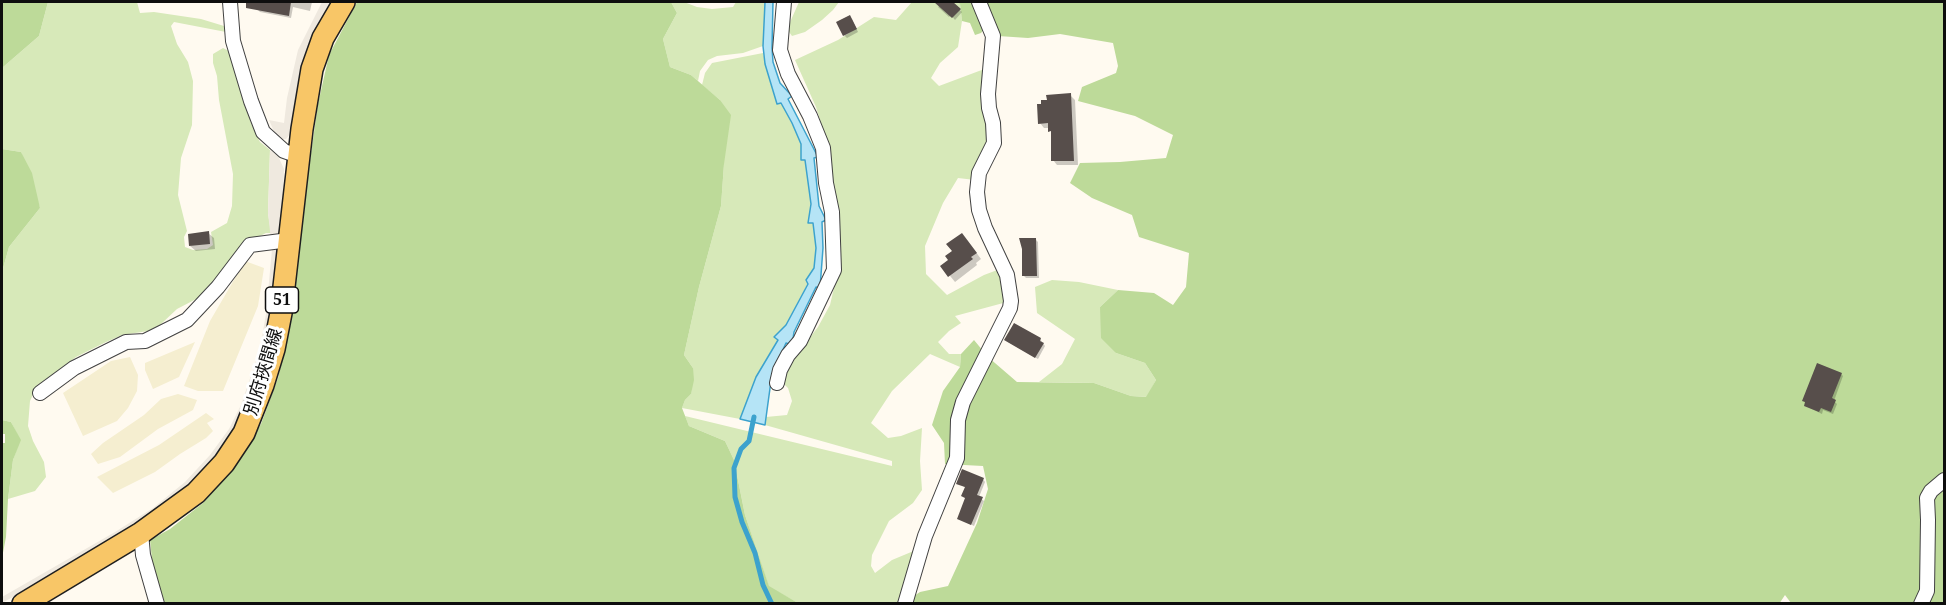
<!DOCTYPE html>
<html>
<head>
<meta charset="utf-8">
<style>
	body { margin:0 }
	#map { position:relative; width:1946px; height:605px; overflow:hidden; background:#fffaf0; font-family:"Noto Serif",serif }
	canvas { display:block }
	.frame { position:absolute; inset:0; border:3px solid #0e0e0e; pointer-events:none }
</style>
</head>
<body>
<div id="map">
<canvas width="1946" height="605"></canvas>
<div class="frame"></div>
</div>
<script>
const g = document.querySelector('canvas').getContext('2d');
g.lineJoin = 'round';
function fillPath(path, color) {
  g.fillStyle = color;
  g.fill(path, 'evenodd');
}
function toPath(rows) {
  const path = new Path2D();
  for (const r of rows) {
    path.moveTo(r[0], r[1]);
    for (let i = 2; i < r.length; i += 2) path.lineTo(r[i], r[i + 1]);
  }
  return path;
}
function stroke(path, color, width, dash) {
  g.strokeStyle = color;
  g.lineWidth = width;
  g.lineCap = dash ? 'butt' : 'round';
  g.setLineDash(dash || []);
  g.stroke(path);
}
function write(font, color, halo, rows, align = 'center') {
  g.font = font + ' "Noto Serif","Noto Sans JP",serif';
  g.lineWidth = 6;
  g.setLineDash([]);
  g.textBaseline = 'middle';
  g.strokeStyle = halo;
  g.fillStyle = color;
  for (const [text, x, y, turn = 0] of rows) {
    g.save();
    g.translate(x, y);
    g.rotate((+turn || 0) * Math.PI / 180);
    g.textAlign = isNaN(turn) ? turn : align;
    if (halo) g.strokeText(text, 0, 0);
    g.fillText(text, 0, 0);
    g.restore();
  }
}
const farmland = toPath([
	[245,261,264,268,258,306,223,391,198,391,184,386,210,321],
	[195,342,179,377,153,389,145,370,145,363],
	[130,357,138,375,137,391,128,408,117,421,83,436,63,393,111,361],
	[178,394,197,400,193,410,158,429,120,457,98,464,91,454,103,443,144,415,161,399],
	[206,413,214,419,207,423,213,431,206,438,180,454,155,472,113,493,97,477,159,445]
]);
const green = toPath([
	[48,2,137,2,140,13,154,12,201,19,224,26,226,32,174,22,171,26,177,44,188,62,193,81,192,125,181,158,178,195,187,231,184,237,185,247,193,250,207,249,213,245,211,232,227,223,232,206,233,174,219,100,217,76,213,63,213,54,223,48,229,51,251,123,260,142,270,150,268,213,271,233,266,233,248,242,200,297,177,309,160,325,148,331,122,335,104,343,76,357,37,386,30,401,28,426,33,441,44,462,46,477,35,491,8,499,13,460,20,440,11,422,2,420,2,272,9,247,40,208,21,152,2,149,2,68,39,36],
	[671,2,684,2,697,7,712,9,733,7,736,2,765,2,763,46,743,53,717,56,708,60,700,71,698,81,691,75,670,67,663,39,677,13],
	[799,2,839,2,833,10,822,20,805,32,792,36,787,29],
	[912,2,956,2,960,4,962,21,958,47,940,63,931,78,939,86,987,68,990,143,975,180,958,178,943,203,925,246,926,274,947,295,984,275,1000,269,1007,302,955,316,961,323,949,331,938,342,949,354,961,354,960,367,930,354,892,391,871,423,888,438,901,436,922,428,920,461,922,490,913,503,889,521,872,555,871,566,875,573,892,560,916,550,900,603,798,603,769,587,745,515,734,460,725,441,689,426,685,416,892,466,892,461,765,425,766,417,787,415,792,401,788,388,782,382,787,367,818,327,830,305,838,271,837,210,829,149,816,107,795,60,838,40,874,17,896,20],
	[763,53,777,104,781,102,792,123,801,144,801,159,805,160,811,204,808,223,813,223,816,248,814,268,806,280,808,283,786,325,774,337,778,339,756,377,740,419,682,408,685,400,691,394,693,368,684,355,699,287,721,206,724,164,720,100,702,85,705,73,712,63],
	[1052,280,1079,282,1118,290,1100,307,1116,353,1145,363,1156,380,1147,397,1131,396,1094,383,1039,382,1062,364,1075,339,1037,313,1035,287]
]);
const forest = toPath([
	[2,2,48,2,39,36,2,68],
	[357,2,671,2,677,13,663,39,670,67,691,75,720,100,731,115,724,164,721,206,699,287,684,355,693,368,694,380,691,394,685,400,682,408,689,426,725,441,734,460,745,515,769,586,798,603,165,603,153,569,150,540,170,529,203,503,239,460,261,424,278,378,291,322,296,259,318,104,329,55],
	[956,2,975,2,986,27,981,33,975,35,970,23,962,21,960,4],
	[982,2,1944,2,1944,603,1791,603,1785,595,1779,604,902,604,920,592,948,586,977,523,988,489,983,466,945,464,944,443,932,425,943,391,960,367,961,354,974,340,988,357,1017,382,1094,383,1131,396,1146,397,1156,380,1145,363,1116,353,1101,338,1100,307,1118,290,1154,293,1173,305,1186,287,1189,253,1139,237,1132,215,1092,198,1070,183,1080,163,1120,162,1166,158,1173,135,1135,116,1078,101,1082,87,1116,73,1118,66,1113,43,1060,34,1028,38,998,36],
	[2,149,21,152,32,173,40,208,9,247,2,272],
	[2,420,11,422,21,440,13,460,8,499,6,537,2,558,2,443,5,443,5,434,2,434]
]);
const plaza = toPath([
	[322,2,331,2,306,53,299,75,290,134,286,139,280,139,276,136,269,120,284,123,287,98,298,50],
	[270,150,278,156,284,169,283,202,271,313,265,348,255,381,234,432,214,460,189,487,119,538,2,603,2,597,115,532,153,508,185,482,210,455,229,429,241,405,260,349,266,314,272,249,268,213]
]);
const water = toPath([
	[765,2,773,2,772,48,773,62,780,83,792,96,788,99,818,157,814,158,819,206,826,220,822,222,823,248,820,288,816,287,794,332,792,345,786,343,777,363,771,381,765,425,740,419,756,377,778,340,774,337,786,325,808,284,806,280,814,268,816,248,813,223,808,223,811,204,805,160,801,160,801,144,792,123,781,103,777,104,765,64,763,46,765,2]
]);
const shadow = toPath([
	[260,2,312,2,310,11,293,7,291,18,260,12,258,10],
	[944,2,951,2,962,12,955,20,951,15,949,17,938,7],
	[852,19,858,32,847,38,844,35],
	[1070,95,1075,100,1078,165,1057,165,1053,160,1053,134,1050,128,1044,128,1040,123],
	[208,233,214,238,215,249,196,251,190,246],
	[967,240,981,259,976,263,977,265,955,282,942,266,950,260,954,251],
	[1036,240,1038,242,1039,278,1026,278,1024,276],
	[1040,339,1045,346,1038,359,1008,342],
	[1841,374,1843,376,1834,401,1837,404,1833,414,1823,410,1822,414,1806,406,1807,404,1804,401],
	[983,479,985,482,979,497,984,501,974,526,958,518,967,499,966,488,958,483]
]);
const stream = toPath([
	[754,417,749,441,741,449,734,468,735,497,742,522,755,553,763,585,772,604]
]);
const building = toPath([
	[246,2,291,2,289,16,246,8],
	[934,2,953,2,961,9,952,18],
	[850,15,857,29,843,36,836,22],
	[1071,93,1074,161,1051,161,1051,131,1048,132,1048,123,1038,124,1037,104,1041,104,1041,100,1047,100,1046,95],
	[209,231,210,244,189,246,188,234],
	[962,233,977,253,971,257,973,259,948,277,940,266,948,260,945,256,952,251,946,244],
	[1019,238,1036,238,1037,276,1022,276,1022,249],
	[1014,323,1041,338,1040,341,1044,343,1035,358,1004,340],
	[1817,363,1842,373,1832,398,1836,400,1831,412,1821,408,1819,412,1804,406,1805,402,1802,401],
	[962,469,984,478,977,495,983,497,971,525,957,519,965,498,961,496,965,487,956,484]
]);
const minor = toPath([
	[230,2,233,41,251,101,263,132,284,151,298,156],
	[777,383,780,370,788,355,800,341,834,270,832,212,826,183,823,148,810,116,788,74,780,50,784,2],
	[40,393,74,368,126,342,145,341,187,320,218,287,250,245,289,240],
	[141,533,143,555,157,604],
	[905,604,925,536,957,458,958,420,963,402,1010,308,1011,301,1007,275,985,228,979,210,977,192,979,173,994,143,993,123,989,108,988,94,993,36,979,2],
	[1921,604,1927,591,1928,520,1927,498,1931,491,1944,480]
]);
const primary = toPath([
	[23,604,141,533,196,493,224,463,244,433,263,385,274,349,281,313,302,129,312,69,323,38,344,2]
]);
const shields = [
	[282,300,33]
];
const shieldNames = [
	["51",282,300]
];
const streetNames = [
	["別府挾間線",264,372,-73]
];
fillPath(farmland, '#f5eed0');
fillPath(green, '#d7e9b9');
fillPath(forest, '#bdda99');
fillPath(plaza, '#efe9df');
fillPath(water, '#b5e4f6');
stroke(water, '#3ca2cd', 1.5);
fillPath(shadow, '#0003');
stroke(stream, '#3ca2cd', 5);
fillPath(building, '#574e4b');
stroke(minor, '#414141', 16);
stroke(primary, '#1f1f1f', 24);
stroke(minor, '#fff', 14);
stroke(primary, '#f8c667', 21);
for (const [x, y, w] of shields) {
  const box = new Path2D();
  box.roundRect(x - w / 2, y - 13, w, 26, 4.5);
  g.fillStyle = '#fff';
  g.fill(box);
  stroke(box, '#0e0e0e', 1.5);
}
write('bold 16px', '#0e0e0e', null, shieldNames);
write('18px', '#0e0e0e', '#fff', streetNames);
</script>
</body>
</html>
